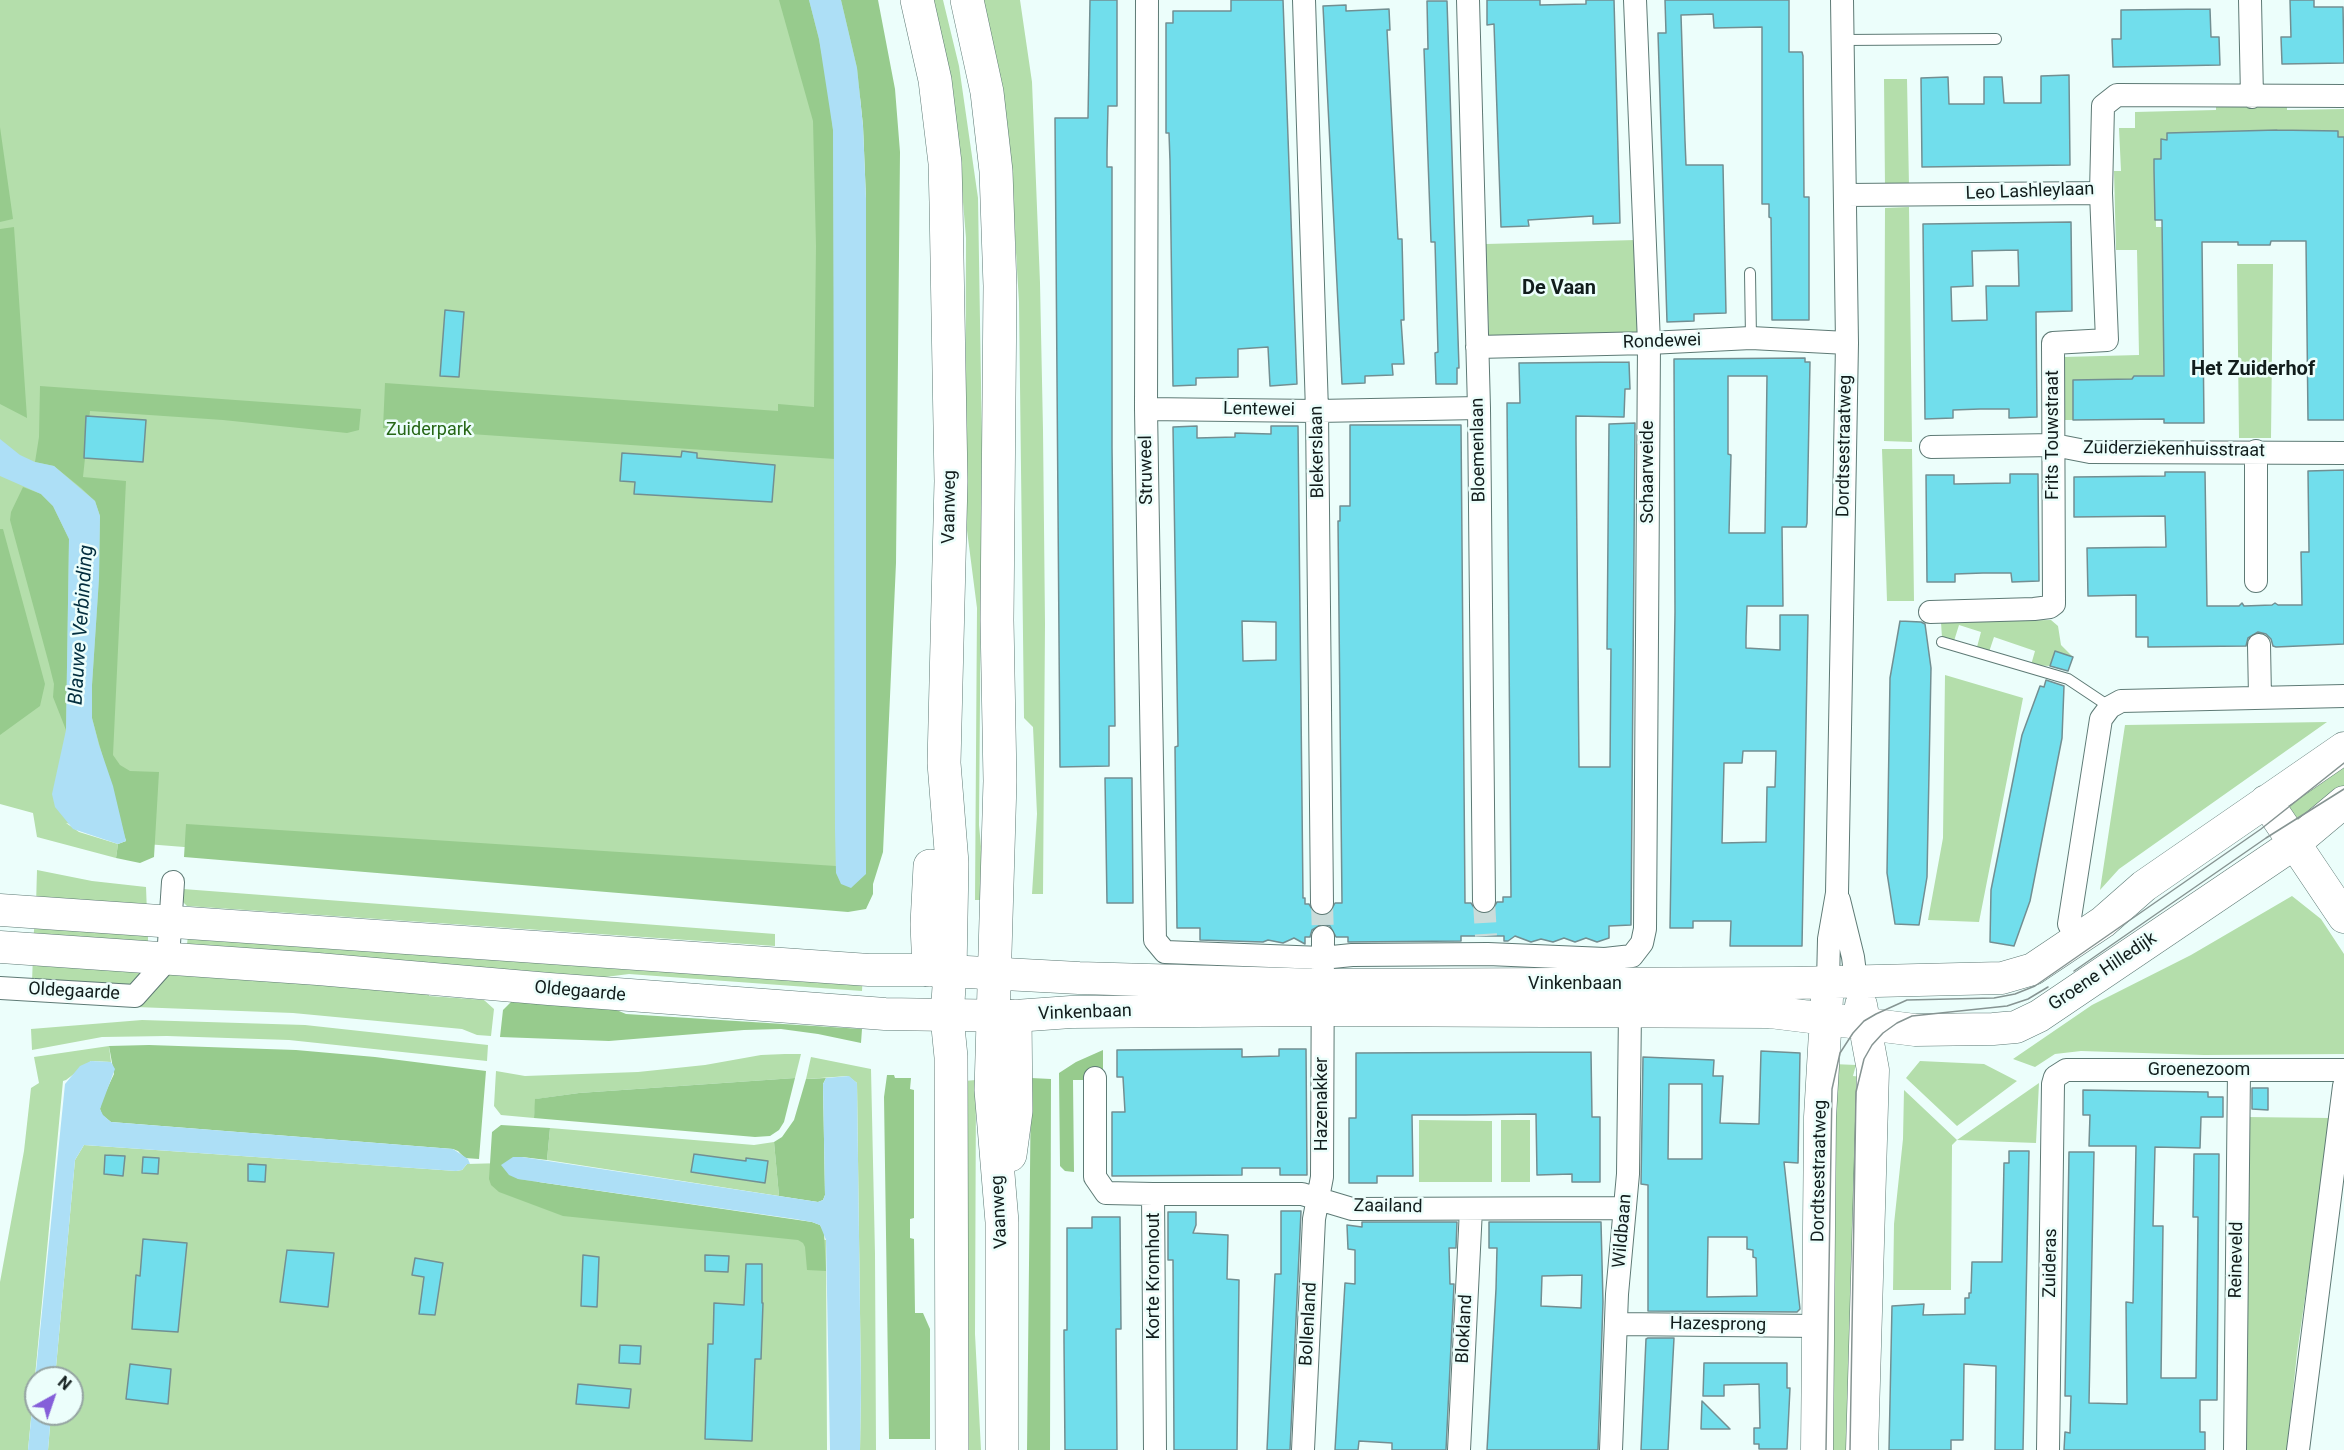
<!DOCTYPE html>
<html>
<head>
<meta charset="utf-8">
<style>
	body { margin:0 }
	#map { position:relative; width:2344px; height:1450px; overflow:hidden; background:#ecfefb; font-family:Roboto,sans-serif }
	canvas { display:block }
	.north { position:absolute; left:24px; top:1366px; width:60px; height:60px; box-sizing:border-box; background:#ecfefb; border:2px solid #95a4a2; border-radius:50%; rotate:40deg; font-size:16px; font-weight:700; line-height:24px; text-align:center; color:#121d1c }
	.north::after { content:''; display:block; margin:auto; width:21px; height:27px; background:#855fd9; clip-path:polygon(50% 0,100% 100%,50% 72%,0 100%) }
</style>
</head>
<body>
<div id="map">
<canvas width="2344" height="1450"></canvas>
<div class="north">N</div>
</div>
<script>
const g = document.querySelector('canvas').getContext('2d');
g.lineJoin = 'round';
function fillPath(path, color) {
  g.fillStyle = color;
  g.fill(path, 'evenodd');
}
function toPath(rows) {
  const path = new Path2D();
  for (const r of rows) {
    path.moveTo(r[0], r[1]);
    for (let i = 2; i < r.length; i += 2) path.lineTo(r[i], r[i + 1]);
  }
  return path;
}
function stroke(path, color, width, dash) {
  g.strokeStyle = color;
  g.lineWidth = width;
  g.lineCap = dash ? 'butt' : 'round';
  g.setLineDash(dash || []);
  g.stroke(path);
}
function write(font, color, halo, rows, align = 'center') {
  g.font = font + ' Roboto,sans-serif';
  g.lineWidth = 5;
  g.setLineDash([]);
  g.textBaseline = 'middle';
  g.strokeStyle = halo;
  g.fillStyle = color;
  for (const [text, x, y, turn = 0] of rows) {
    g.save();
    g.translate(x, y);
    g.rotate((+turn || 0) * Math.PI / 180);
    g.textAlign = isNaN(turn) ? turn : align;
    if (halo) g.strokeText(text, 0, 0);
    g.fillText(text, 0, 0);
    g.restore();
  }
}
const green = toPath([
	[0,0,860,0,858,900,146,844,66,823,79,832,118,844,116,858,37,837,33,813,0,804],
	[931,0,943,0,959,66,978,198,982,444,979,825,986,900,975,900,977,608,965,515,966,238,957,130],
	[980,0,1020,0,1032,82,1040,283,1043,430,1045,624,1043,894,1032,894,1037,814,1033,727,1024,718,1019,302,1011,170],
	[1884,79,1907,79,1909,186,1885,187],
	[2216,103,2287,103,2287,110,2344,109,2344,137,2161,139,2161,173,2155,173,2156,227,2162,227,2164,379,2073,380,2073,420,2065,420,2064,357,2139,355,2137,250,2116,250,2114,171,2121,171,2119,128,2135,128,2135,112,2216,110],
	[1909,207,1912,442,1884,441,1885,208],
	[1636,240,1639,338,1489,342,1486,244],
	[2237,264,2273,264,2271,438,2239,438],
	[1882,449,1912,449,1914,601,1887,601],
	[2051,620,2058,626,2061,645,2073,657,2055,651,2050,666,2031,665,2035,651,1994,637,1989,652,1977,647,1981,632,1959,625,1954,641,1942,638,1941,622],
	[1945,675,2023,698,1979,922,1928,920,1943,838],
	[2327,722,2119,869,2100,890,2125,725],
	[2344,755,2344,795,2298,820,2286,810,2288,794],
	[37,870,92,881,146,887,147,913,36,905],
	[183,889,775,934,775,946,187,906,182,901],
	[2292,896,2321,919,2344,954,2344,1054,2204,1055,2081,1051,2055,1054,2035,1067,2013,1059,2092,1005,2191,955],
	[35,918,148,931,148,946,33,943],
	[188,936,863,971,862,991,629,974,582,980,196,954,187,944],
	[33,955,140,963,139,983,134,988,32,982],
	[177,965,429,991,429,996,484,1000,494,1009,491,1036,477,1035,462,1029,293,1013,136,1007],
	[142,1020,305,1025,488,1045,487,1061,289,1040,167,1036,102,1037,32,1050,31,1029],
	[109,1046,111,1062,91,1061,66,1080,63,1081,28,1450,0,1450,0,1282,24,1151,31,1088,39,1083,34,1057],
	[785,1054,801,1054,795,1078,579,1093,536,1099,534,1118,501,1115,494,1106,496,1071,525,1076,638,1072,705,1065,761,1055],
	[811,1057,871,1069,875,1254,876,1450,860,1450,861,1389,857,1083,848,1076,806,1079],
	[1920,1061,1984,1064,2017,1081,1957,1126,1906,1078],
	[1833,1064,1856,1065,1853,1076,1862,1077,1855,1450,1821,1450],
	[976,1080,975,1334,981,1450,964,1450,964,1081],
	[2039,1083,2036,1143,1957,1140,1952,1145,1951,1290,1893,1290,1894,1224,1903,1139,1904,1090,1957,1140],
	[2246,1117,2331,1118,2297,1353,2287,1450,2243,1450],
	[1419,1120,1492,1121,1492,1182,1419,1182],
	[1501,1120,1530,1120,1530,1182,1501,1182],
	[550,1128,754,1145,774,1142,779,1196,547,1160],
	[84,1145,456,1171,462,1170,467,1164,503,1163,540,1183,826,1240,827,1450,48,1450,51,1414,72,1414,72,1378,55,1378,75,1160]
]);
const forest = toPath([
	[779,0,809,0,819,39,828,86,833,130,835,459,383,428,385,383,778,411,778,404,814,407,816,246,813,121],
	[841,0,878,0,895,89,900,152,896,563,883,852,873,884,873,894,866,909,848,912,184,857,186,824,836,866,836,873,866,874,866,199,863,126,857,68],
	[0,127,13,219,0,222],
	[14,227,17,270,27,418,0,404,0,229],
	[40,386,361,409,359,430,347,433,223,420,90,411,83,477,126,481,113,755,120,765,130,771,159,772,154,857,140,863,116,858,118,844,126,841,92,718,92,685,99,578,100,516,95,501,81,488,54,466,35,462,39,437],
	[23,487,41,494,53,506,69,539,66,730,53,697,54,684,49,664,10,520,11,512],
	[0,529,3,529,45,684,40,706,0,735],
	[511,1002,600,1008,600,1003,626,1014,862,1029,861,1043,818,1034,781,1029,744,1030,609,1041,500,1037,503,1010],
	[149,1045,296,1050,375,1057,486,1071,479,1159,465,1158,458,1151,453,1149,111,1122,102,1115,100,1109,101,1102,114,1074,109,1046],
	[1103,1050,1103,1071,1088,1080,1073,1080,1074,1172,1065,1171,1060,1166,1059,1073,1076,1062],
	[887,1075,894,1075,895,1078,911,1078,910,1089,914,1090,914,1218,910,1219,910,1238,914,1239,915,1313,923,1313,930,1329,930,1439,889,1439,884,1097],
	[795,1078,784,1122,779,1130,770,1136,755,1137,534,1118,535,1099,579,1093],
	[826,1078,823,1084,825,1195,823,1200,818,1202,779,1196,774,1142,782,1137,794,1120,806,1079],
	[1031,1078,1051,1079,1050,1450,1027,1450],
	[501,1125,550,1128,547,1160,522,1157,506,1169,518,1179,812,1222,820,1225,824,1232,826,1271,807,1270,805,1247,803,1243,798,1240,563,1216,499,1192,491,1185,489,1179,492,1132]
]);
const water = toPath([
	[809,0,841,0,857,68,863,126,866,199,866,874,851,888,841,884,836,873,835,831,833,130,819,39],
	[0,439,20,455,35,462,54,466,95,501,100,516,99,578,92,685,92,718,99,745,113,786,126,841,118,844,73,829,55,807,52,794,66,730,69,539,53,506,41,494,0,476],
	[91,1061,111,1062,115,1069,100,1109,103,1115,111,1122,453,1149,468,1159,470,1164,467,1164,462,1170,456,1171,84,1145,75,1160,55,1378,36,1378,36,1414,51,1414,48,1450,28,1450,65,1084,80,1066],
	[849,1076,857,1083,861,1389,860,1450,830,1450,826,1240,820,1225,812,1222,795,1219,518,1179,509,1175,501,1165,513,1157,522,1157,818,1202,823,1200,825,1195,823,1084,826,1078]
]);
const building = toPath([
	[1090,0,1117,0,1117,106,1108,106,1107,152,1107,167,1112,167,1112,447,1115,726,1109,726,1109,766,1060,767,1055,118,1088,118,1090,0],
	[1231,0,1283,0,1297,384,1270,386,1268,347,1238,349,1238,377,1196,378,1196,385,1173,386,1170,161,1169,133,1166,133,1166,23,1173,23,1173,11,1231,11,1231,0],
	[1487,0,1540,0,1540,5,1586,4,1586,0,1614,0,1620,223,1593,224,1593,216,1528,220,1529,226,1501,227,1494,24,1487,25,1487,0],
	[1665,0,1789,0,1789,52,1802,52,1803,56,1804,197,1809,197,1809,320,1772,320,1771,218,1769,217,1769,204,1762,204,1762,27,1714,28,1713,14,1681,15,1685,141,1686,165,1723,165,1726,313,1694,314,1694,321,1667,322,1658,33,1666,33,1665,0],
	[2290,0,2314,0,2314,7,2343,7,2344,63,2282,64,2281,37,2291,37,2290,0],
	[1427,1,1447,1,1459,368,1457,368,1457,384,1436,384,1435,353,1438,352,1435,242,1431,242,1424,49,1428,49,1427,1],
	[1346,5,1346,11,1389,9,1390,30,1387,30,1398,239,1402,239,1404,320,1401,320,1404,364,1392,364,1393,375,1365,376,1365,383,1342,384,1323,6,1346,5],
	[2210,9,2211,37,2219,37,2220,65,2113,67,2112,39,2121,39,2121,10,2210,9],
	[2069,75,2070,165,1922,167,1921,78,1948,77,1949,104,1984,104,1984,77,2002,77,2004,103,2041,103,2041,76,2069,75],
	[2277,130,2338,131,2338,137,2344,137,2344,420,2308,420,2306,241,2271,241,2270,245,2238,245,2238,242,2202,242,2204,423,2164,423,2164,419,2073,420,2073,380,2132,379,2134,376,2164,376,2162,220,2155,220,2154,170,2154,159,2161,159,2161,139,2167,140,2167,133,2277,130],
	[2071,222,2072,311,2036,312,2037,417,2009,418,2009,409,1980,409,1953,410,1953,418,1925,419,1923,224,2071,222],
	[2018,250,2019,286,1986,286,1987,320,1952,321,1951,287,1973,286,1972,251,2018,250],
	[445,310,464,312,459,377,440,376,445,310],
	[1805,358,1805,362,1810,362,1807,523,1806,527,1782,527,1783,606,1747,606,1746,637,1746,648,1780,650,1780,615,1808,615,1802,946,1730,946,1731,921,1693,921,1693,928,1670,928,1675,612,1674,359,1805,358],
	[1728,376,1767,376,1765,533,1729,533,1731,455,1728,454,1728,376],
	[1743,751,1776,751,1775,787,1767,787,1766,842,1722,843,1724,763,1742,763,1743,751],
	[1629,362,1630,389,1625,389,1624,417,1576,416,1576,439,1579,767,1610,767,1611,649,1607,649,1609,424,1635,423,1631,925,1609,926,1609,938,1597,942,1586,938,1575,942,1564,938,1553,942,1541,939,1531,942,1515,936,1508,941,1504,941,1504,936,1461,936,1461,941,1348,942,1348,937,1336,937,1330,926,1322,924,1312,930,1310,937,1305,937,1305,944,1294,938,1283,943,1268,940,1263,942,1200,940,1200,928,1177,928,1175,747,1178,746,1173,427,1197,426,1197,438,1235,437,1235,433,1271,434,1271,426,1298,426,1303,898,1305,898,1305,904,1309,904,1315,914,1322,916,1329,914,1335,903,1342,903,1338,521,1340,521,1340,506,1350,506,1350,425,1461,425,1465,903,1471,903,1477,912,1485,914,1491,912,1497,902,1503,902,1503,897,1511,897,1507,403,1520,403,1519,363,1629,362],
	[1242,621,1276,622,1276,660,1243,661,1242,621],
	[86,416,146,420,143,462,84,458,86,416],
	[682,451,697,453,697,458,775,465,772,502,634,494,635,482,620,481,622,453,681,457,682,451],
	[2344,470,2344,644,2276,647,2273,646,2271,639,2266,634,2258,632,2248,638,2246,646,2148,647,2148,637,2136,637,2136,595,2088,596,2087,548,2166,547,2165,516,2074,517,2074,477,2165,476,2165,472,2205,472,2207,606,2239,606,2242,603,2244,606,2272,605,2275,603,2278,605,2302,605,2301,552,2309,552,2308,471,2344,470],
	[2010,474,2038,474,2039,581,2012,582,2011,573,1983,573,1955,574,1955,582,1927,582,1926,475,1954,475,1954,484,2010,483,2010,474],
	[1900,621,1921,622,1925,624,1931,668,1927,877,1919,925,1895,924,1887,873,1890,678,1900,621],
	[2055,651,2073,657,2068,671,2050,666,2055,651],
	[2046,680,2064,686,2062,738,2030,901,2014,946,1990,942,1991,890,2022,735,2040,686,2044,687,2046,680],
	[1105,778,1132,778,1133,903,1107,903,1105,778],
	[1242,1049,1242,1057,1279,1056,1279,1049,1306,1049,1307,1175,1280,1175,1280,1168,1242,1168,1242,1175,1112,1176,1112,1112,1125,1112,1123,1077,1117,1077,1117,1050,1242,1049],
	[1761,1051,1800,1053,1798,1163,1784,1162,1800,1309,1797,1312,1648,1311,1648,1185,1641,1184,1643,1057,1714,1060,1713,1076,1723,1076,1720,1123,1759,1124,1761,1051],
	[1669,1084,1702,1084,1702,1159,1668,1159,1669,1084],
	[1708,1237,1747,1237,1747,1249,1753,1250,1753,1257,1756,1258,1757,1296,1707,1297,1708,1237],
	[1591,1052,1592,1117,1600,1117,1600,1182,1572,1182,1572,1174,1537,1175,1536,1114,1465,1115,1412,1115,1413,1176,1377,1176,1377,1183,1349,1183,1349,1118,1356,1118,1356,1053,1591,1052],
	[2252,1088,2268,1088,2268,1110,2252,1109,2252,1088],
	[2083,1090,2208,1092,2208,1097,2223,1097,2223,1117,2201,1117,2200,1148,2155,1147,2153,1226,2163,1226,2161,1378,2196,1378,2198,1217,2193,1217,2194,1154,2219,1154,2217,1400,2200,1400,2200,1432,2205,1432,2205,1450,2064,1450,2065,1432,2070,1433,2071,1396,2065,1396,2069,1152,2094,1152,2089,1403,2127,1404,2126,1302,2133,1303,2136,1146,2089,1146,2090,1115,2083,1115,2083,1090],
	[2009,1151,2029,1151,2023,1450,1995,1450,1996,1366,1964,1364,1963,1440,1951,1440,1951,1450,1889,1450,1892,1306,1924,1304,1923,1315,1965,1314,1965,1298,1969,1298,1969,1293,1971,1293,1972,1262,2002,1262,2004,1163,2009,1163,2009,1151],
	[694,1154,746,1161,746,1158,768,1161,765,1183,691,1172,694,1154],
	[105,1155,125,1156,123,1176,104,1174,105,1155],
	[143,1157,159,1158,158,1174,142,1173,143,1157],
	[248,1164,266,1165,265,1182,248,1181,248,1164],
	[1281,1211,1301,1211,1290,1450,1267,1450,1275,1274,1281,1274,1281,1211],
	[1168,1212,1196,1212,1196,1225,1193,1233,1228,1235,1227,1279,1239,1280,1237,1450,1174,1450,1173,1260,1168,1260,1168,1212],
	[1092,1217,1120,1217,1121,1329,1116,1329,1117,1450,1065,1450,1064,1342,1064,1330,1067,1330,1067,1228,1092,1228,1092,1217],
	[1362,1222,1457,1222,1456,1248,1449,1248,1450,1284,1454,1284,1446,1450,1392,1450,1392,1443,1359,1441,1358,1450,1335,1450,1345,1283,1355,1284,1355,1250,1348,1249,1347,1225,1362,1227,1362,1222],
	[1489,1222,1601,1222,1603,1302,1598,1450,1487,1450,1496,1289,1497,1248,1489,1248,1489,1222],
	[1582,1275,1581,1308,1541,1306,1542,1276,1582,1275],
	[143,1239,187,1243,178,1332,132,1329,136,1275,140,1276,143,1239],
	[287,1250,334,1253,328,1307,280,1302,287,1250],
	[583,1255,599,1257,597,1307,581,1306,583,1255],
	[705,1255,729,1256,728,1272,705,1271,705,1255],
	[415,1258,443,1263,435,1315,419,1314,424,1277,412,1275,415,1258],
	[746,1264,762,1264,762,1303,763,1303,761,1359,755,1359,752,1441,705,1439,708,1344,713,1344,714,1303,744,1305,746,1264],
	[1648,1338,1674,1338,1668,1450,1641,1450,1646,1339,1648,1338],
	[620,1345,641,1346,640,1364,619,1363,620,1345],
	[1704,1363,1787,1363,1787,1388,1790,1388,1787,1449,1759,1449,1759,1444,1754,1444,1754,1428,1760,1428,1759,1384,1724,1385,1724,1396,1703,1396,1704,1363],
	[130,1364,171,1369,168,1404,126,1399,130,1364],
	[578,1384,631,1389,629,1408,576,1404,578,1384],
	[1702,1401,1730,1429,1701,1429,1702,1401]
]);
const streetTunnel = toPath([
	[1484,901,1486,936],
	[1322,903,1323,937]
]);
const lane = toPath([
	[1844,40,1996,39],
	[1750,273,1751,338],
	[1942,642,2068,679,2110,707]
]);
const street = toPath([
	[1147,0,1146,409,1155,940,1165,952,1322,958,1352,955,1488,954,1605,959,1632,956,1642,943,1645,929,1649,343,1635,0],
	[1304,0,1317,411,1322,903],
	[1468,0,1479,408,1484,901],
	[2250,0,2252,97],
	[1846,195,2101,193,2103,106,2117,95,2344,96],
	[1477,347,1649,343,1751,338,1847,343],
	[1146,409,1317,411,1479,408],
	[1931,447,2054,445,2090,452,2344,453],
	[2256,451,2256,581],
	[1930,612,2034,609,2050,607,2054,604,2053,343,2107,340,2101,193],
	[2259,645,2260,697],
	[1839,900,1853,957,1856,981],
	[2077,939,2069,924,2101,719,2110,707,2121,701,2344,696],
	[1828,982,1829,939,1837,893,1847,343,1842,0],
	[0,988,135,996,168,959,173,882],
	[1095,1078,1095,1177,1106,1193,1153,1194,1155,1450],
	[1153,1194,1302,1194,1352,1209,1625,1208],
	[1616,1324,1819,1326],
	[1303,1450,1314,1219,1322,1177,1323,937],
	[1459,1450,1471,1209],
	[1611,1450,1617,1294,1628,1174,1630,1011],
	[2048,1450,2053,1084,2055,1077,2066,1070,2344,1070],
	[2235,1450,2239,1070],
	[2298,1450,2344,1086]
]);
const secondary = toPath([
	[2266,801,2344,917],
	[0,910,869,970,929,970,1079,978,1322,985,1793,983,2002,978,2033,969,2103,922,2144,886,2344,748],
	[0,947,318,969,549,989,885,1014,1015,1016,1071,1012,1321,1010,1770,1012,1915,1030,1993,1029,2016,1027,2039,1016,2295,843,2344,802],
	[1861,1005,1873,1070,1862,1450],
	[1817,1450,1820,1117,1827,998]
]);
const highway = toPath([
	[917,0,935,80,945,163,946,202,951,481,944,763,952,863,950,972,947,1017,951,1057,952,1450],
	[967,0,987,92,996,171,1000,286,997,620,1000,781,991,1090,1002,1222,1002,1450],
	[929,970,927,924,930,866],
	[1010,1155,1016,1111,1015,1016]
]);
const tram = toPath([
	[2074,971,2266,838,2344,789],
	[1826,1450,1832,1089,1840,1053,1853,1033,1864,1021,1876,1014,1907,1000,1994,998,2015,994,2035,986,2261,829,2344,763],
	[1850,1450,1856,1092,1864,1059,1872,1045,1883,1033,1897,1023,1912,1016,2007,1006,2028,999,2048,987]
]);
const streetNames = [
	["Leo Lashleylaan",2030,192,-2],
	["Rondewei",1662,342,-2],
	["Lentewei",1259,410,1],
	["Frits Touwstraat",2053,435,-90],
	["Dordtsestraatweg",1845,446,-89],
	["Bloemenlaan",1479,450,-91],
	["Zuiderziekenhuisstraat",2174,450,1],
	["Blekerslaan",1318,452,-91],
	["Struweel",1147,470,-91],
	["Schaarweide",1648,472,-90],
	["Vaanweg",950,507,-89],
	["Groene Hilledijk",2103,972,-34],
	["Vinkenbaan",1575,984],
	["Oldegaarde",74,992,3],
	["Oldegaarde",580,992,5],
	["Vinkenbaan",1085,1013,-2],
	["Groenezoom",2199,1070],
	["Hazenakker",1322,1104,-90],
	["Dordtsestraatweg",1820,1171,-89],
	["Zaailand",1388,1207,1],
	["Vaanweg",1000,1212,-93],
	["Wildbaan",1623,1231,-85],
	["Reineveld",2237,1260,-89],
	["Zuideras",2051,1263,-89],
	["Korte Kromhout",1154,1276,-90],
	["Bollenland",1309,1324,-87],
	["Hazesprong",1718,1325,1],
	["Blokland",1465,1329,-87]
];
const parkNames = [
	["Zuiderpark",429,430]
];
const neighbourhoodNames = [
	["De Vaan",1559,289],
	["Het Zuiderhof",2253,370]
];
const waterNames = [
	["Blauwe Verbinding",82,625,-86]
];
fillPath(green, '#b4deab');
fillPath(forest, '#97cb8d');
fillPath(water, '#addff6');
fillPath(building, '#71deec');
stroke(building, '#728f92', 1.5);
stroke(streetTunnel, '#cbdcda', 22, [22, 11]);
stroke(lane, '#5e7a75', 12);
stroke(street, '#5e7a75', 24);
stroke(secondary, '#5e7a75', 33);
stroke(highway, '#5e7a75', 34);
stroke(lane, '#fff', 10);
stroke(street, '#fff', 22);
stroke(secondary, '#fff', 32);
stroke(highway, '#fff', 33);
stroke(tram, '#869492', 1.5);
write('18px', '#121d1c', '#ecfefb', streetNames);
write('18px', '#266716', '#ecfefb', parkNames);
write('bold 20px', '#121d1c', '#ecfefb', neighbourhoodNames);
write('italic 20px', '#032e3e', '#ecfefb', waterNames);
</script>
</body>
</html>
